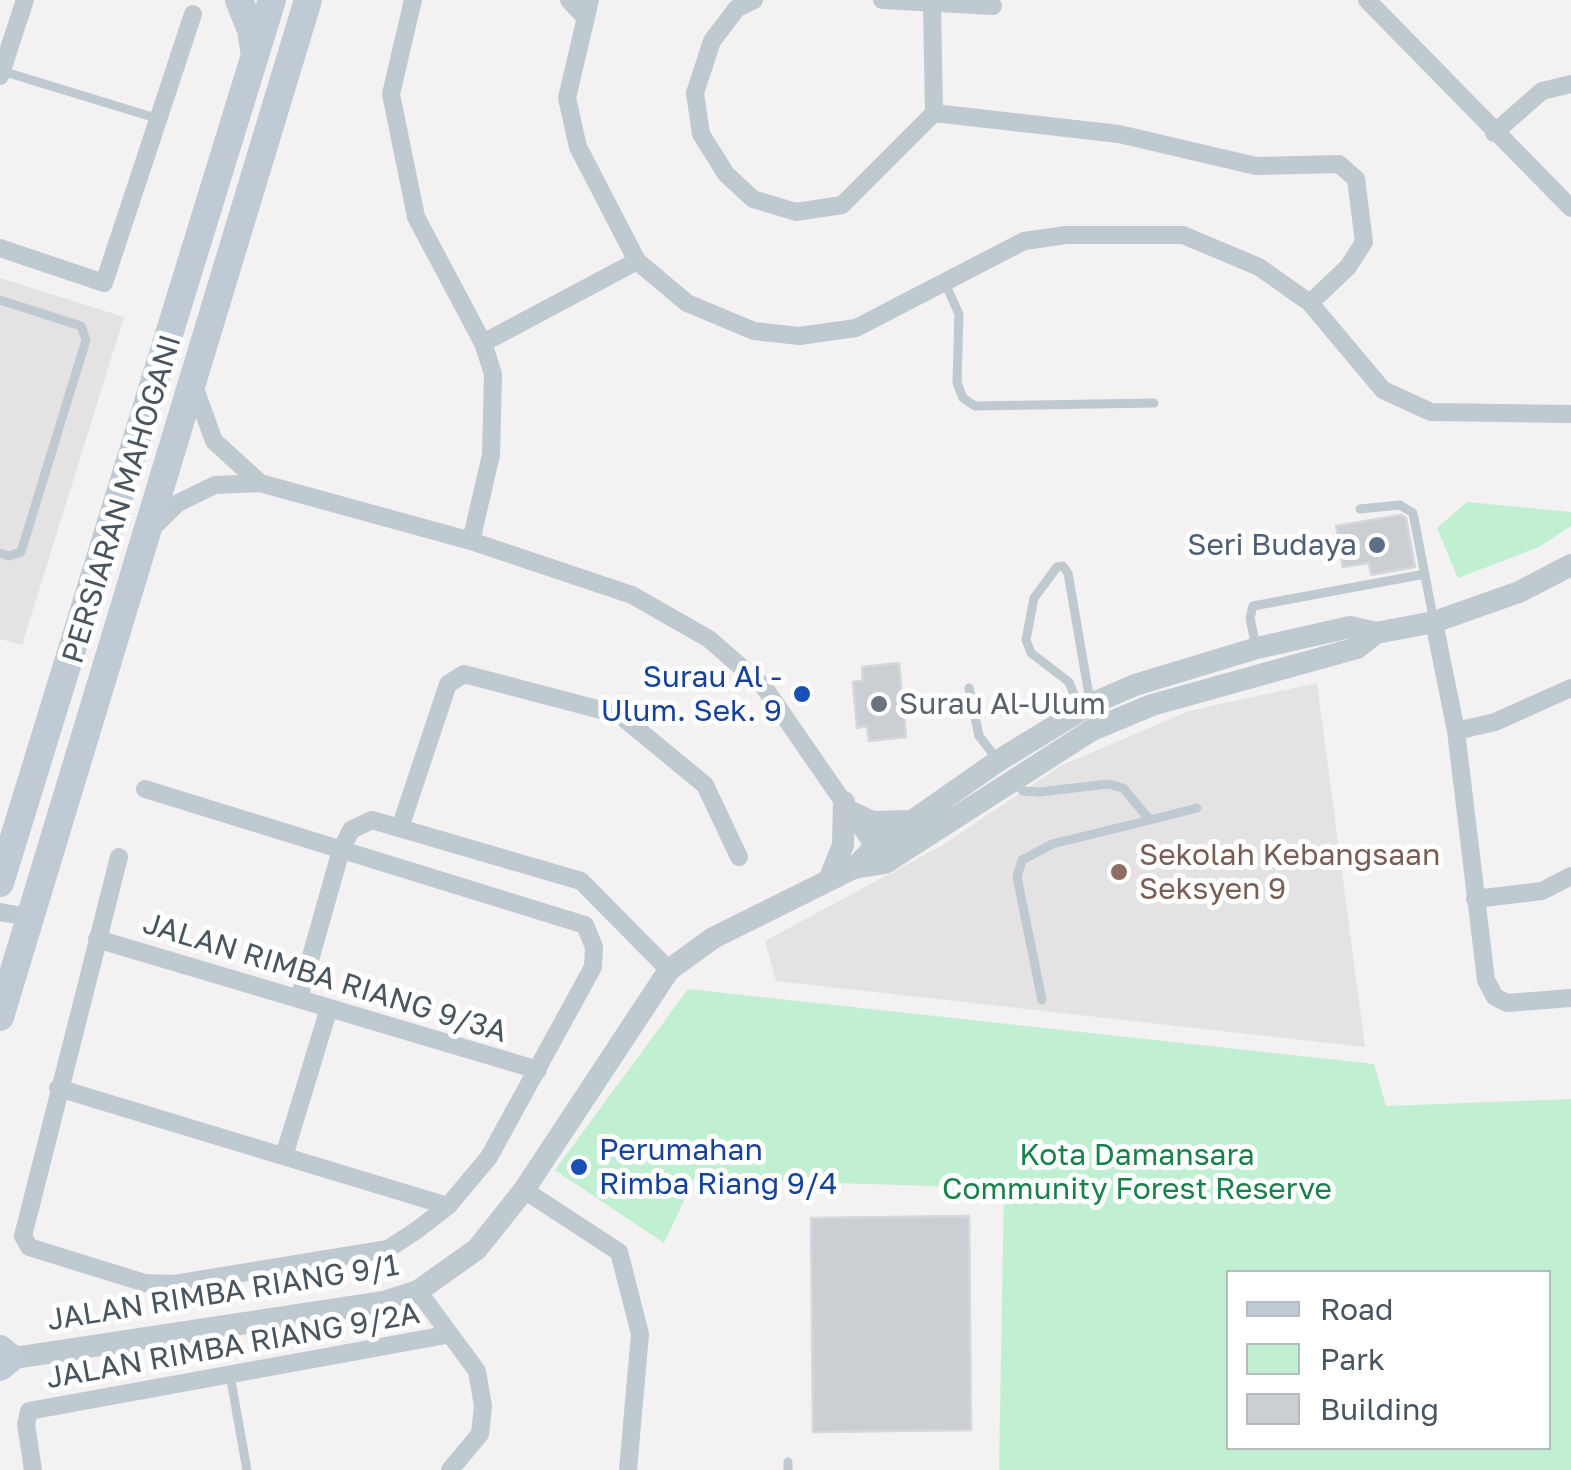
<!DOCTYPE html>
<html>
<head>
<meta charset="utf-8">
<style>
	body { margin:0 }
	#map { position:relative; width:1571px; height:1470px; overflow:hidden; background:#f3f1f1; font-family:"Golos Text",sans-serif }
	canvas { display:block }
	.legend { position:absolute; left:1226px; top:1270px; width:325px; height:180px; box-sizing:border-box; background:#fff; border:2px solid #b6bbbf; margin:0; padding:12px 18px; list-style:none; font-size:30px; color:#49555f }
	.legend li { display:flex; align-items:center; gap:20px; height:50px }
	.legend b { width:50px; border:2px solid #b6bbbf }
</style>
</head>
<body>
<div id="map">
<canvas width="1571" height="1470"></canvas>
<ul class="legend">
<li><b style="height:12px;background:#bfcad4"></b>Road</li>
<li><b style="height:28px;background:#c1efd2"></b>Park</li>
<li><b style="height:28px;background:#cbced3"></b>Building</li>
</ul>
</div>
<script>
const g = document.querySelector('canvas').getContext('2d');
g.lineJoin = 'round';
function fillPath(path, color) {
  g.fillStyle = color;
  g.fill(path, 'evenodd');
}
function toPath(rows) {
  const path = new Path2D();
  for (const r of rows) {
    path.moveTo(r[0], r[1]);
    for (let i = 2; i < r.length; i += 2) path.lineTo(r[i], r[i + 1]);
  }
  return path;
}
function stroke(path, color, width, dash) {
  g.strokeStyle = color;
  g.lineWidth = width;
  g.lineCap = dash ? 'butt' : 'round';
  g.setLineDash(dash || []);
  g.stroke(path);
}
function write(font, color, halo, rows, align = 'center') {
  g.font = font + ' "Golos Text",sans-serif';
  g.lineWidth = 10;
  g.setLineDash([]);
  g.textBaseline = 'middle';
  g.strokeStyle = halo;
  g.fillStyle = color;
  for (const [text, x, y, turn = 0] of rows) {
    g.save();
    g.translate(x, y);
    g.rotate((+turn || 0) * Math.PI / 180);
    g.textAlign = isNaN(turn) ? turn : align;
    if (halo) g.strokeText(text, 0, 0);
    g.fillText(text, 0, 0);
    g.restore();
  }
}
const education = toPath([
	[0,278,124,317,22,645,0,639],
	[1317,683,1365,1047,776,981,765,941,943,845,1062,765,1189,711]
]);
const green = toPath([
	[1467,502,1571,512,1571,526,1539,547,1458,578,1437,528],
	[688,989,1374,1064,1386,1106,1571,1099,1571,1470,999,1470,1004,1188,694,1179,664,1243,555,1170],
	[1548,1272,1548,1448,1228,1448,1228,1272]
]);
const building = toPath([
	[1401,515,1406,518,1415,567,1371,575,1369,563,1343,567,1336,526,1401,515],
	[899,663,906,737,869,741,867,726,857,728,853,682,863,681,862,667,899,663],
	[969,1216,971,1430,813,1432,811,1218,969,1216]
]);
const service = toPath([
	[2,71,159,119],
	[945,283,959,314,957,383,963,398,975,406,1154,403],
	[0,300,81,326,86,340,21,552,9,556,0,553],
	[1360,509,1400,505,1413,513,1434,622],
	[1256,647,1250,618,1253,606,1425,574],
	[969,688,979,736,997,759],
	[1079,707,1069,682,1031,653,1026,640,1034,598,1057,567,1063,566,1068,573,1090,701],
	[1016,783,1023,791,1040,792,1108,784,1123,788,1150,820,1197,808],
	[1042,1000,1017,877,1022,860,1052,844,1150,820],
	[230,1375,247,1470],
	[788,1470,788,1462]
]);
const minor = toPath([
	[413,0,391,94,416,217,483,343,493,374,491,455,471,541],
	[569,0,584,16],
	[590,0,567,98,578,147,637,261,687,303,754,331,799,336,856,328,1024,241,1066,235,1183,235,1259,267,1310,303,1383,390,1431,412,1571,414],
	[754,0,737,8,712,41,695,93,701,134,726,174,753,199,796,212,842,205,934,113,1119,134,1256,166,1339,164,1356,179,1364,242,1348,267,1310,303],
	[882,0,993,6],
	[1367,0,1571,208],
	[932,5,934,113],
	[0,76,25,0],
	[1494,133,1542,91,1571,84],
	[0,248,104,283,193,14],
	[483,343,637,261],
	[193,383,214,441,260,483],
	[150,530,178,503,215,485,260,483,471,541,632,595,709,639,764,687,880,855],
	[1434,622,1456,731],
	[1571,688,1495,722,1456,731,1486,980,1495,997,1507,1003,1571,998],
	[400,828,448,684,464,674,620,715,705,785,739,857],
	[119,857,23,1236,29,1247,145,1283,174,1284,388,1249,417,1230,448,1206,489,1157,593,967,594,947,585,925,145,789],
	[1475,899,1542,891,1571,876],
	[0,912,29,917],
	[97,939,538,1070],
	[299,999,341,850,351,830,372,820,581,881,669,970],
	[58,1088,448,1206],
	[284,1156,329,1008],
	[524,1190,619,1252,640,1334,628,1470],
	[418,1291,477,1371,483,1406,480,1434,450,1470],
	[33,1470,26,1424,29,1411,446,1335]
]);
const tertiary = toPath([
	[851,812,872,822,910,821],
	[854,868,885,863,1092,730,1152,705,1357,648,1376,633],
	[829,880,843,845,844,802],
	[0,1360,384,1302,418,1291,477,1249,524,1190,669,970,713,938,854,868,875,847,998,761,1091,704,1135,685,1257,648,1350,627,1376,633,1434,622,1519,592,1571,565]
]);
const secondary = toPath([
	[239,0,251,30,254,50],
	[0,883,272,0],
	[0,1017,308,0],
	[0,1349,11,1358,0,1367]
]);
const markers = [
	[1377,545,10,"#5c6f8a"],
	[802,694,10,"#1a4fb4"],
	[879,704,10,"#6b7280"],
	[1119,872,10,"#8d6e63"],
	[579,1167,10,"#1a4fb4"]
];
const streetNames = [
	["PERSIARAN MAHOGANI",122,499,-73],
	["JALAN RIMBA RIANG 9/3A",325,978,17],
	["JALAN RIMBA RIANG 9/1",223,1293,-9],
	["JALAN RIMBA RIANG 9/2A",233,1346,-10]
];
const serviceNames = [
	["Seri Budaya",1357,545]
];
const transitNames = [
	["Surau Al -",782,677],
	["Ulum. Sek. 9",782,711],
	["Perumahan",599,1150,"left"],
	["Rimba Riang 9/4",599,1184,"left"]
];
const worshipNames = [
	["Surau Al-Ulum",899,704]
];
const educationNames = [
	["Sekolah Kebangsaan",1139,855],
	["Seksyen 9",1139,889]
];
const parkNames = [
	["Kota Damansara",1137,1155],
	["Community Forest Reserve",1137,1189]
];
fillPath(education, '#e4e2e3');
fillPath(green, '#c1efd2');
fillPath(building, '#cbced3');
stroke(building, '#d5d7dc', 2.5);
stroke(service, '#bfc9d0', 9);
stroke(minor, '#bfc9d0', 18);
stroke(tertiary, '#bfc9d0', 22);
stroke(secondary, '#bfcad4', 28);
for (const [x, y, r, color] of markers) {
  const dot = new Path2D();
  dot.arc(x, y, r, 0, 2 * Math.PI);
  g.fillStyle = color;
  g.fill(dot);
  stroke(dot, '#fff', 4);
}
write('30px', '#49555f', '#fff', streetNames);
write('30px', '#4e5e75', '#fff', serviceNames, 'right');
write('30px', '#164399', '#fff', transitNames, 'right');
write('30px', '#5b616d', '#fff', worshipNames, 'left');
write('30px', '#785e54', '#fff', educationNames, 'left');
write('30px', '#19814a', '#fff', parkNames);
</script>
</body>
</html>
